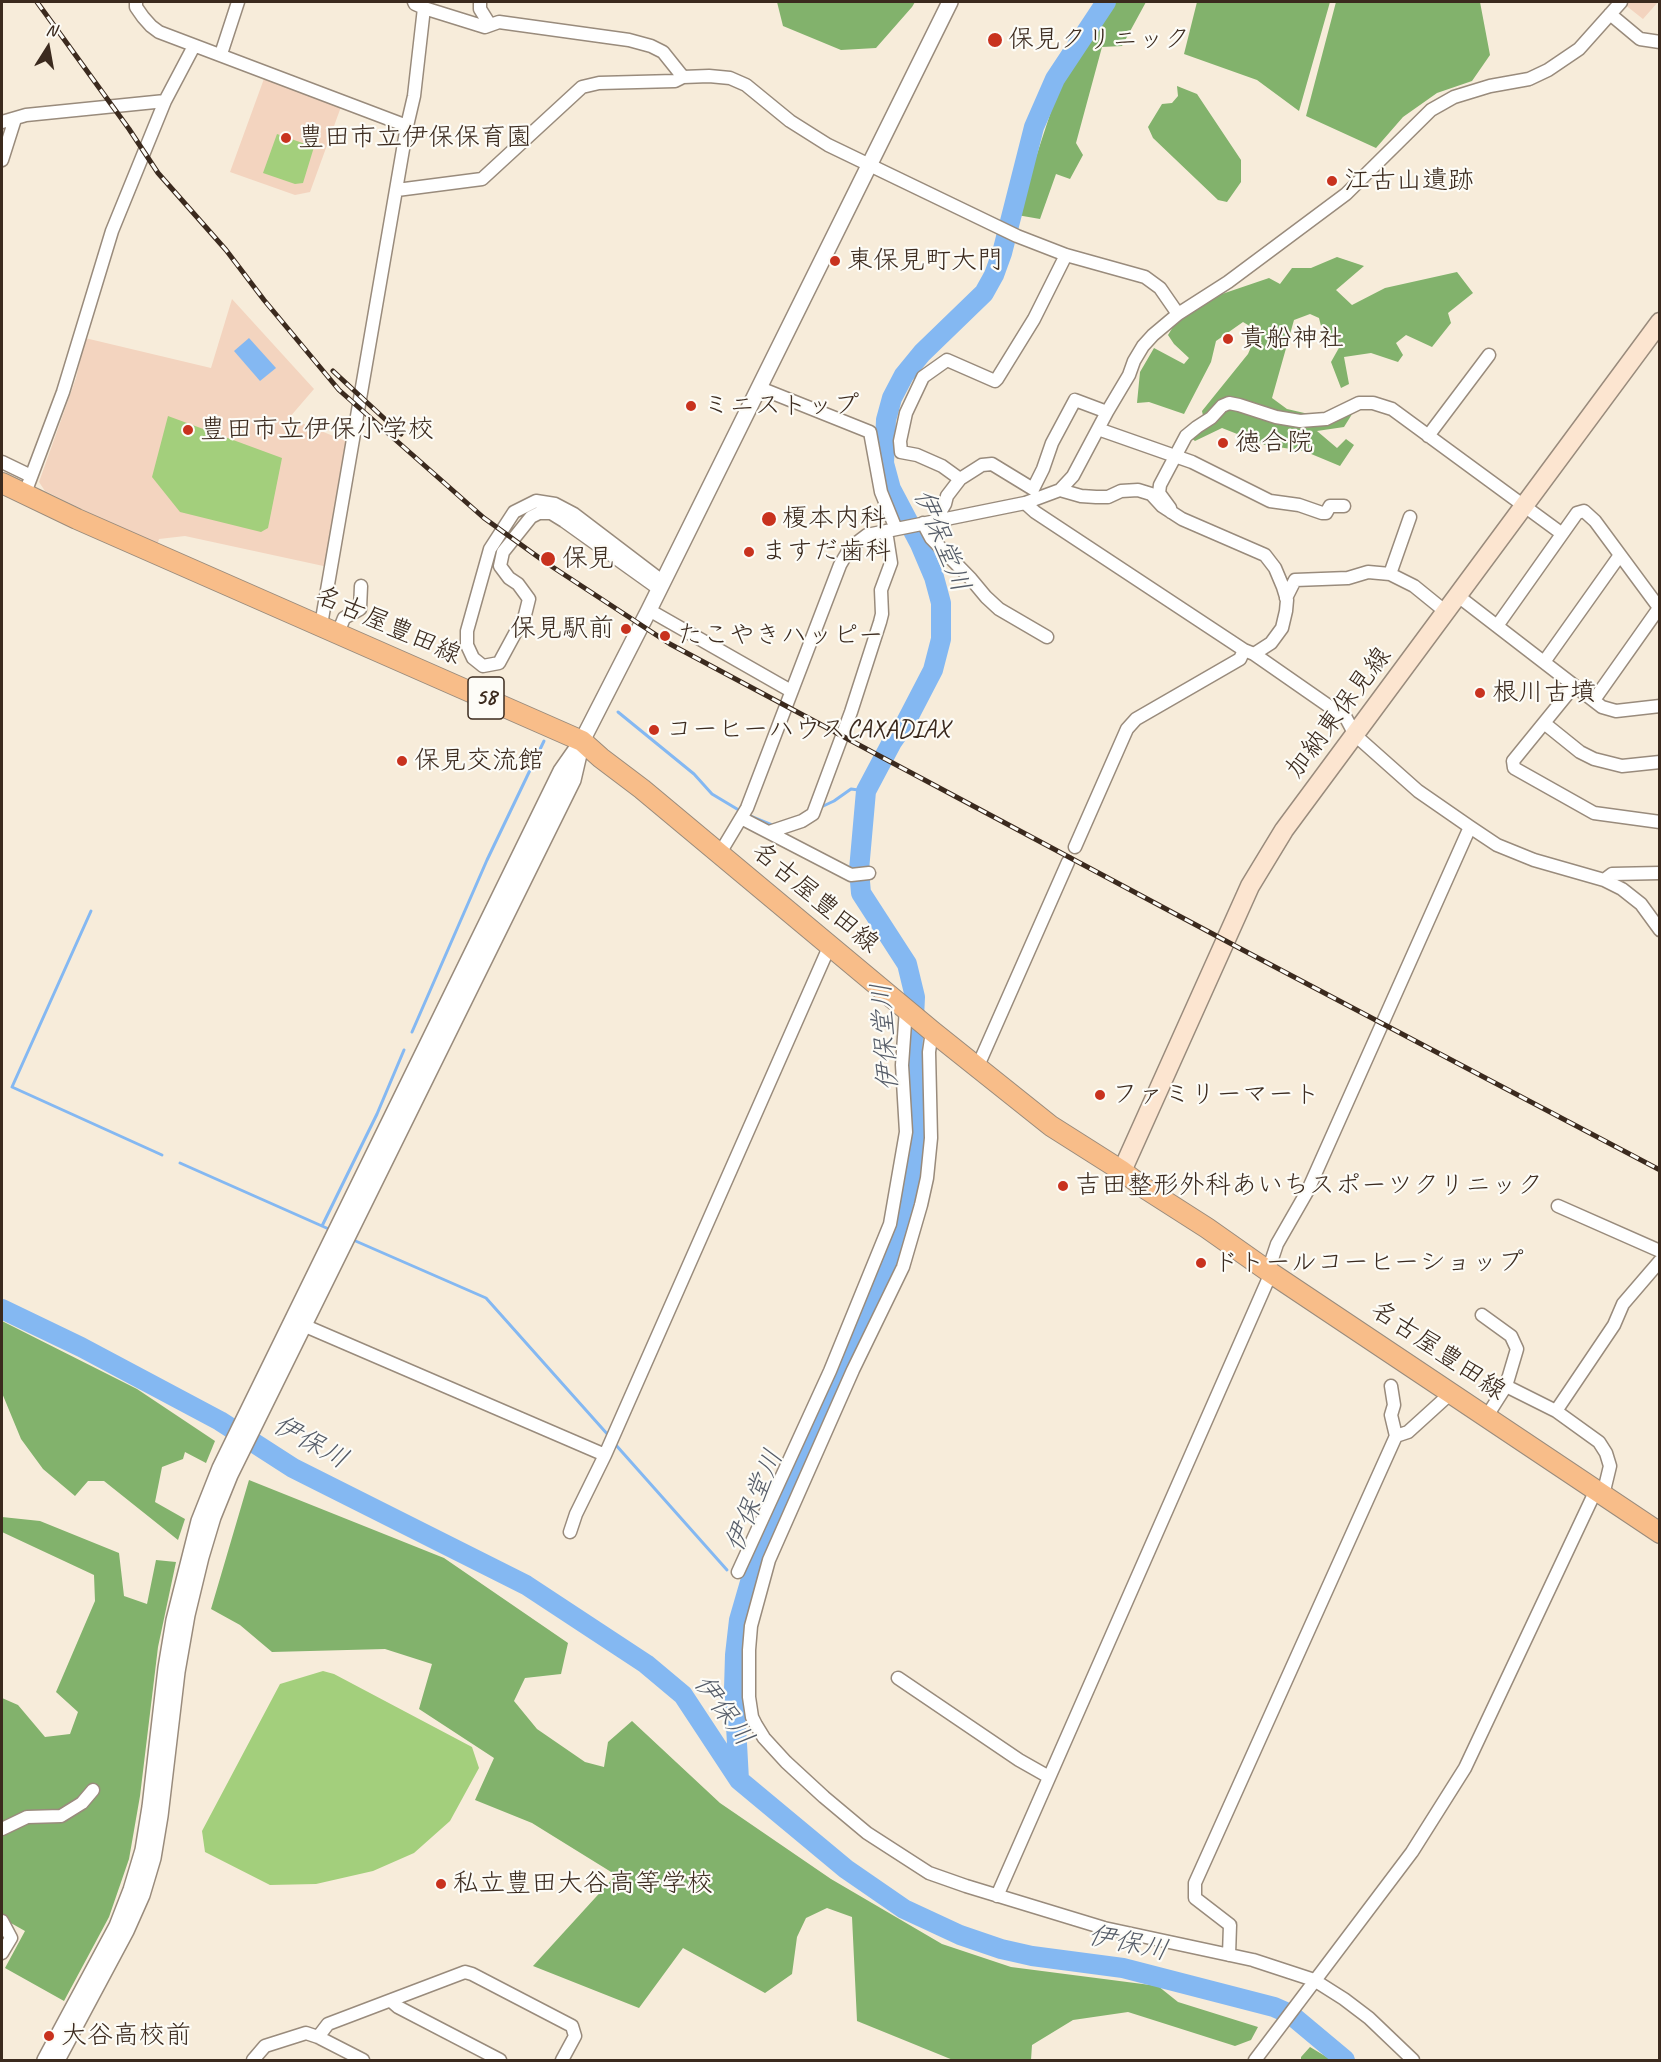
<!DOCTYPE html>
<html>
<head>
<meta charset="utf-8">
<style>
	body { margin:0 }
	#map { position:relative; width:1661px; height:2062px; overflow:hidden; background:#f7ecda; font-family:Caveat,sans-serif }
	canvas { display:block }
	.frame { position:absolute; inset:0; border:3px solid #3b2a1e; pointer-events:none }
	.north { position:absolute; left:18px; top:18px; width:60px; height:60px; -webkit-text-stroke:4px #fdfcf7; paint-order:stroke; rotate:11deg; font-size:16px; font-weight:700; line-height:24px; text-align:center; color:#3b2a1e }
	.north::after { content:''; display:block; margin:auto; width:21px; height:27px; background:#3b2a1e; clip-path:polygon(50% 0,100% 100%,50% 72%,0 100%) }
</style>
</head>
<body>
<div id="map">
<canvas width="1661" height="2062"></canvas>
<div class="frame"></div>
<div class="north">N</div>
</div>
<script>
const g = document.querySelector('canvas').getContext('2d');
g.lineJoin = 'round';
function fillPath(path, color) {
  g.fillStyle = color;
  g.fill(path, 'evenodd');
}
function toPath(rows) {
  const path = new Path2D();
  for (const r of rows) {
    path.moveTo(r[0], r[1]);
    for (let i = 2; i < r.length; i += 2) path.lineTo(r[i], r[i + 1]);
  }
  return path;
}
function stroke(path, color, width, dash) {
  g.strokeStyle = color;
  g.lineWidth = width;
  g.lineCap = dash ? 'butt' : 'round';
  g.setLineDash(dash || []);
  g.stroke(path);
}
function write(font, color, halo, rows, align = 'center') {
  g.font = font + ' Caveat,"Klee One",sans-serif';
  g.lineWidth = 4.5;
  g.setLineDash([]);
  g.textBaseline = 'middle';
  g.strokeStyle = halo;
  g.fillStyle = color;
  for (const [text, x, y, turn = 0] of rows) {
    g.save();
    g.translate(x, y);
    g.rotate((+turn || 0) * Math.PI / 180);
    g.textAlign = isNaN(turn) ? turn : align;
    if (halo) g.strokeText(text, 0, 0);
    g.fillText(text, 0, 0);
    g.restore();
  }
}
const built = toPath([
	[1626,2,1658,2,1643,19,1624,4],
	[265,76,342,104,310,192,295,195,230,172],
	[232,299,314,389,289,418,348,442,328,567,185,536,159,539,157,546,45,491,39,482,76,378,85,338,211,368]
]);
const green = toPath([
	[277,134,314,147,303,183,295,184,263,173],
	[168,416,282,458,268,528,261,532,180,512,152,477],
	[323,1671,334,1674,472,1747,479,1768,450,1821,414,1853,373,1871,316,1884,270,1885,205,1852,202,1831,280,1684]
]);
const forest = toPath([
	[777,2,915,2,912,7,876,48,841,50,783,26],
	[1110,2,1146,2,1122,46,1102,47,1076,143,1083,155,1070,179,1056,174,1040,219,1017,215,1060,84],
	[1197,2,1330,2,1299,111,1257,80,1184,54],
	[1336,2,1480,2,1490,55,1472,81,1437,93,1403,117,1376,148,1306,116],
	[1177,86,1197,94,1241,160,1241,182,1227,202,1218,200,1153,138,1148,127,1162,104,1172,103,1178,96],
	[1337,257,1364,266,1336,290,1352,305,1385,288,1457,272,1473,293,1448,313,1451,323,1432,347,1406,335,1396,343,1403,355,1398,362,1371,353,1344,357,1349,384,1341,388,1331,362,1340,346,1321,326,1319,318,1310,314,1294,320,1272,398,1287,409,1313,415,1354,411,1344,427,1317,431,1337,448,1346,439,1354,445,1340,466,1304,451,1265,445,1222,428,1195,441,1191,438,1205,425,1202,411,1248,354,1258,331,1243,322,1216,341,1211,362,1184,414,1149,402,1137,403,1140,372,1154,348,1184,364,1189,358,1174,344,1168,335,1176,322,1222,294,1269,278,1280,284,1292,268,1311,268],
	[2,1321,137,1389,215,1441,206,1463,185,1452,183,1459,162,1467,155,1502,185,1519,178,1540,104,1481,88,1481,75,1496,43,1469,21,1439,2,1393],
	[249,1480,444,1558,568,1643,561,1674,525,1678,514,1701,537,1729,585,1762,604,1767,608,1742,632,1721,720,1803,831,1879,942,1944,1011,1967,1158,1986,1178,2002,1258,2027,1251,2040,1235,2046,1128,2012,1073,2020,1032,2045,1031,2060,953,2060,857,2021,852,1917,827,1908,806,1918,797,1937,792,1974,765,1993,683,1948,639,2008,533,1966,616,1875,532,1823,475,1800,494,1758,419,1709,432,1664,385,1649,272,1652,240,1625,211,1609],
	[2,1517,40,1521,119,1553,124,1596,147,1604,156,1560,176,1562,158,1647,140,1796,129,1859,109,1917,64,2001,5,1968,25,1931,2,1918,2,1698,18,1705,45,1737,70,1734,78,1712,56,1692,95,1601,94,1575,2,1532],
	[1310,2047,1330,2059,1332,2060,1301,2060,1301,2057]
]);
const water = toPath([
	[249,338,276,368,260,381,234,351]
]);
const stream = toPath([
	[618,712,694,774,712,794,742,812],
	[819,808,834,801,851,789,866,791],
	[750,816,772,825],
	[91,911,12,1087,162,1155],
	[412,1032,487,860,544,741],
	[180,1163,322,1226,377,1114,404,1050],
	[322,1226,331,1230],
	[351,1239,486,1298,609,1436],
	[615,1444,727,1570]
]);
const river = toPath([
	[2,1309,81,1347,220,1421,293,1468,526,1585,646,1664,683,1695,739,1780,846,1869,904,1909,960,1935,1001,1949,1032,1956,1123,1968,1274,2007,1290,2014,1345,2060],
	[739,1780,734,1689,735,1655,739,1620,750,1582,809,1437,892,1253,906,1216,916,1164,917,1100,916,1079,912,1059,915,997,907,964,861,893,859,870,866,791,892,742,906,722,933,670,941,639,941,603,934,577,920,544,891,489,884,463,886,420,892,398,904,375,922,353,984,293,994,275,1002,253,1034,127,1055,79,1106,2]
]);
const minor = toPath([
	[136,2,136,7,143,17,151,26,159,32,407,126],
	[414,2,415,4,424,8,485,27,499,22,629,40,651,46,663,52,683,77],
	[480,2,480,9,490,25],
	[1610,14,1640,39,1660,42],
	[221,54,238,2],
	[2,122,26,115,165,101],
	[2,160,15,119],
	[397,190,482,179,582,87,599,83,675,81,683,77,709,76,730,78,746,85,790,121,828,145,1017,236,1066,255,1145,277,1160,288,1178,314],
	[760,388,870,432,881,492,896,529],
	[1098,429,1192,462,1270,501,1299,505,1322,513,1326,513,1330,506,1344,506],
	[1428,436,1489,355],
	[2,462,31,476],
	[960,479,942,466,917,455,901,452,900,441,906,413,923,377,947,360,995,381,997,379,1034,319,1066,255],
	[1060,490,1081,496,1096,497,1108,497,1121,491,1138,490,1151,494,1162,506,1182,519,1265,555,1275,568,1283,587,1287,600,1286,611,1282,628,1271,643,1254,654],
	[25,493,63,392,112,231,165,101,194,46],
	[1025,503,1035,512,1244,650,1254,654,1346,718,1355,735,1418,791,1470,827,1497,845,1534,860,1604,880,1622,889,1641,904,1660,930],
	[1171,512,1170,508,1159,493,1160,485,1186,436,1197,427,1211,418,1222,406,1229,403,1239,405,1276,417,1300,421,1326,419,1359,403,1373,403,1392,409,1561,533],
	[935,521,945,504,947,496,960,479,982,465,992,464,1033,489,1043,469,1052,443,1075,400,1107,412],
	[923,523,931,538,971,579,986,597,999,609,1047,637],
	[1390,574,1410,517],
	[659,589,564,521,551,513,539,513,531,517,503,552,500,566,509,578,518,584,529,599,525,615,499,663,483,666,473,658,467,645,467,631,490,549,514,512,536,501,555,504,574,514,662,581],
	[1458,596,1602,707,1616,711,1660,706],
	[1286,598,1295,580,1348,578,1368,572,1390,574,1414,586,1446,612],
	[649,610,791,691],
	[321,625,407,126,414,96,424,8],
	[1497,626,1577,513,1584,511,1595,521,1660,609],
	[338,633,344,618,360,609,361,586],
	[1544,662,1620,555],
	[1574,686,1513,761,1514,768,1594,813,1660,822],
	[1594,700,1659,608],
	[1544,723,1580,752,1594,759,1622,766,1660,762],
	[741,818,851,875,869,873],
	[769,832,802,821,813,814,851,712,880,622,882,614,881,590,891,563,886,531],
	[1075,847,1127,729,1136,719,1240,659,1244,650],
	[720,853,747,808,840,565,850,548,867,535,1025,503,1060,490,1073,476,1107,412,1129,375,1134,361,1143,346,1153,335,1178,314,1228,282,1346,194,1431,110,1454,97,1490,86,1529,79,1548,70,1579,49,1621,2],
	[1604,880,1612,874,1660,873],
	[932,1031,929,1052,931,1138,927,1178,921,1205,903,1267,853,1370,769,1560,751,1626,749,1650,749,1697,752,1717,756,1725,764,1738,786,1762,824,1797,867,1833,929,1873,966,1886,1104,1928,1253,1960,1314,1980,1344,1999,1369,2018,1413,2060],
	[977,1068,1068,862],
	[1558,1206,1660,1251],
	[1268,1271,1277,1244,1308,1190,1470,827],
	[1482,1315,1511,1336,1517,1349,1506,1386],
	[303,1325,605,1455],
	[1391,1386,1394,1405,1391,1415,1396,1436],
	[1556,1411,1614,1325,1623,1304,1660,1261],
	[1487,1416,1506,1386,1556,1411,1599,1442,1606,1453,1610,1466,1603,1495],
	[570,1532,576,1514,605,1455,830,945],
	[738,1572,830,1371,890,1224,906,1132,902,1065,906,1009],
	[898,1678,1019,1760,1049,1777],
	[2,1829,27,1817,61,1816,82,1803,93,1790],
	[997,1896,1271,1273],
	[2,1921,11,1938,2,1953],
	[1229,1955,1230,1925,1195,1898,1195,1883,1396,1436,1408,1432,1451,1393],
	[391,2001,398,2007,500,2060],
	[318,2037,328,2024,465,1972,472,1974,572,2026,575,2036,562,2060],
	[253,2060,265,2046,306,2033,318,2037,363,2060],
	[1255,2060,1412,1852,1465,1768,1596,1490]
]);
const tertiary = toPath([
	[45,2060,117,1926,131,1890,143,1850,150,1807,166,1668,174,1620,199,1521,220,1468,561,771,582,741,649,610,950,2],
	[57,2060,126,1931,142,1895,153,1858,160,1816,177,1672,187,1615,201,1557,213,1517,230,1475,573,780,580,750]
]);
const secondary = toPath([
	[1122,1171,1250,886,1284,830,1660,322]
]);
const primary = toPath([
	[2,483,77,519,582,741,601,758,642,789,932,1031,1051,1126,1122,1171,1146,1189,1207,1228,1268,1271,1660,1533]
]);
const rail = toPath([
	[37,2,129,129,158,173,226,250,264,300,339,390,484,518,545,562,670,644,1241,949,1660,1170],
	[333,371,401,434]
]);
const markers = [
	[995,40,8,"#c8321e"],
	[286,138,6,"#c8321e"],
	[1332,181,6,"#c8321e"],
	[835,261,6,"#c8321e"],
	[1228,339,6,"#c8321e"],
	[691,406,6,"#c8321e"],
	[188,430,6,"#c8321e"],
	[1223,443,6,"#c8321e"],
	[769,519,8,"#c8321e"],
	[749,552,6,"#c8321e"],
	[548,559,8,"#c8321e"],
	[626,629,6,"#c8321e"],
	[665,636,6,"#c8321e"],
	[1480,693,6,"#c8321e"],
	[654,730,6,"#c8321e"],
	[402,761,6,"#c8321e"],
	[1100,1095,6,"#c8321e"],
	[1063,1186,6,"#c8321e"],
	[1201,1263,6,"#c8321e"],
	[441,1884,6,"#c8321e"],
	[49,2036,6,"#c8321e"]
];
const shields = [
	[486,698,36]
];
const shieldNames = [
	["58",486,698]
];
const poiNames = [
	["保見クリニック",1008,40],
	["豊田市立伊保保育園",298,138],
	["江古山遺跡",1344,181],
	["東保見町大門",847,261],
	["貴船神社",1240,339],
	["ミニストップ",703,406],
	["豊田市立伊保小学校",200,430],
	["徳合院",1235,443],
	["榎本内科",782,519],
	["ますだ歯科",761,552],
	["保見",562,559],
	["保見駅前",614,629,"right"],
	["たこやきハッピー",677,636],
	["根川古墳",1492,693],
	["コーヒーハウスCAXADIAX",666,730],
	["保見交流館",414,761],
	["ファミリーマート",1112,1095],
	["吉田整形外科あいちスポーツクリニック",1075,1186],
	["ドトールコーヒーショップ",1213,1263],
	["私立豊田大谷高等学校",453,1884],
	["大谷高校前",61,2036]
];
const streetNames = [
	["名古屋豊田線",388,626,24],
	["加納東保見線",1339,713,-53],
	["名古屋豊田線",815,898,40],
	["名古屋豊田線",1438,1351,34]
];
const waterNames = [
	["伊保堂川",941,541,68],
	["伊保堂川",886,1037,-94],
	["伊保川",310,1443,29],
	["伊保堂川",755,1501,-67],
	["伊保川",723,1711,54],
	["伊保川",1128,1944,12]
];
fillPath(built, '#f3d4bf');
fillPath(green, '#a3cf7c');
fillPath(forest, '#82b26c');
fillPath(water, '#84b8f2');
stroke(stream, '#84b8f2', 3);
stroke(river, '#84b8f2', 20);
stroke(minor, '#998b7c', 15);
stroke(tertiary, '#998b7c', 18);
stroke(secondary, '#998b7c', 21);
stroke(primary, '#998b7c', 22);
stroke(minor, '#fff', 12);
stroke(tertiary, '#fff', 15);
stroke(secondary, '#fce5d0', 18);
stroke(primary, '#f8bd89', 20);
stroke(rail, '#3b2a1e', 5);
stroke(rail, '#fdfcf7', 3, [9]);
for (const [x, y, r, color] of markers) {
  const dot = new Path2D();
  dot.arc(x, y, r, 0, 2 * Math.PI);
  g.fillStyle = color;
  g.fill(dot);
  stroke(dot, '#fdfcf7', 2);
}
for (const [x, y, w] of shields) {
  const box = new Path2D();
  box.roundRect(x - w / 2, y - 21, w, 42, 4.5);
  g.fillStyle = '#fdfcf7';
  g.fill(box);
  stroke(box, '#3b2a1e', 1.5);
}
write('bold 24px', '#3b2a1e', null, shieldNames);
write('26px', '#3b2a1e', '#fdfcf7', poiNames, 'left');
write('26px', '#3b2a1e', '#fdfcf7', streetNames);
write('italic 27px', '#555c68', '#fdfcf7', waterNames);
</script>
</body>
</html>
